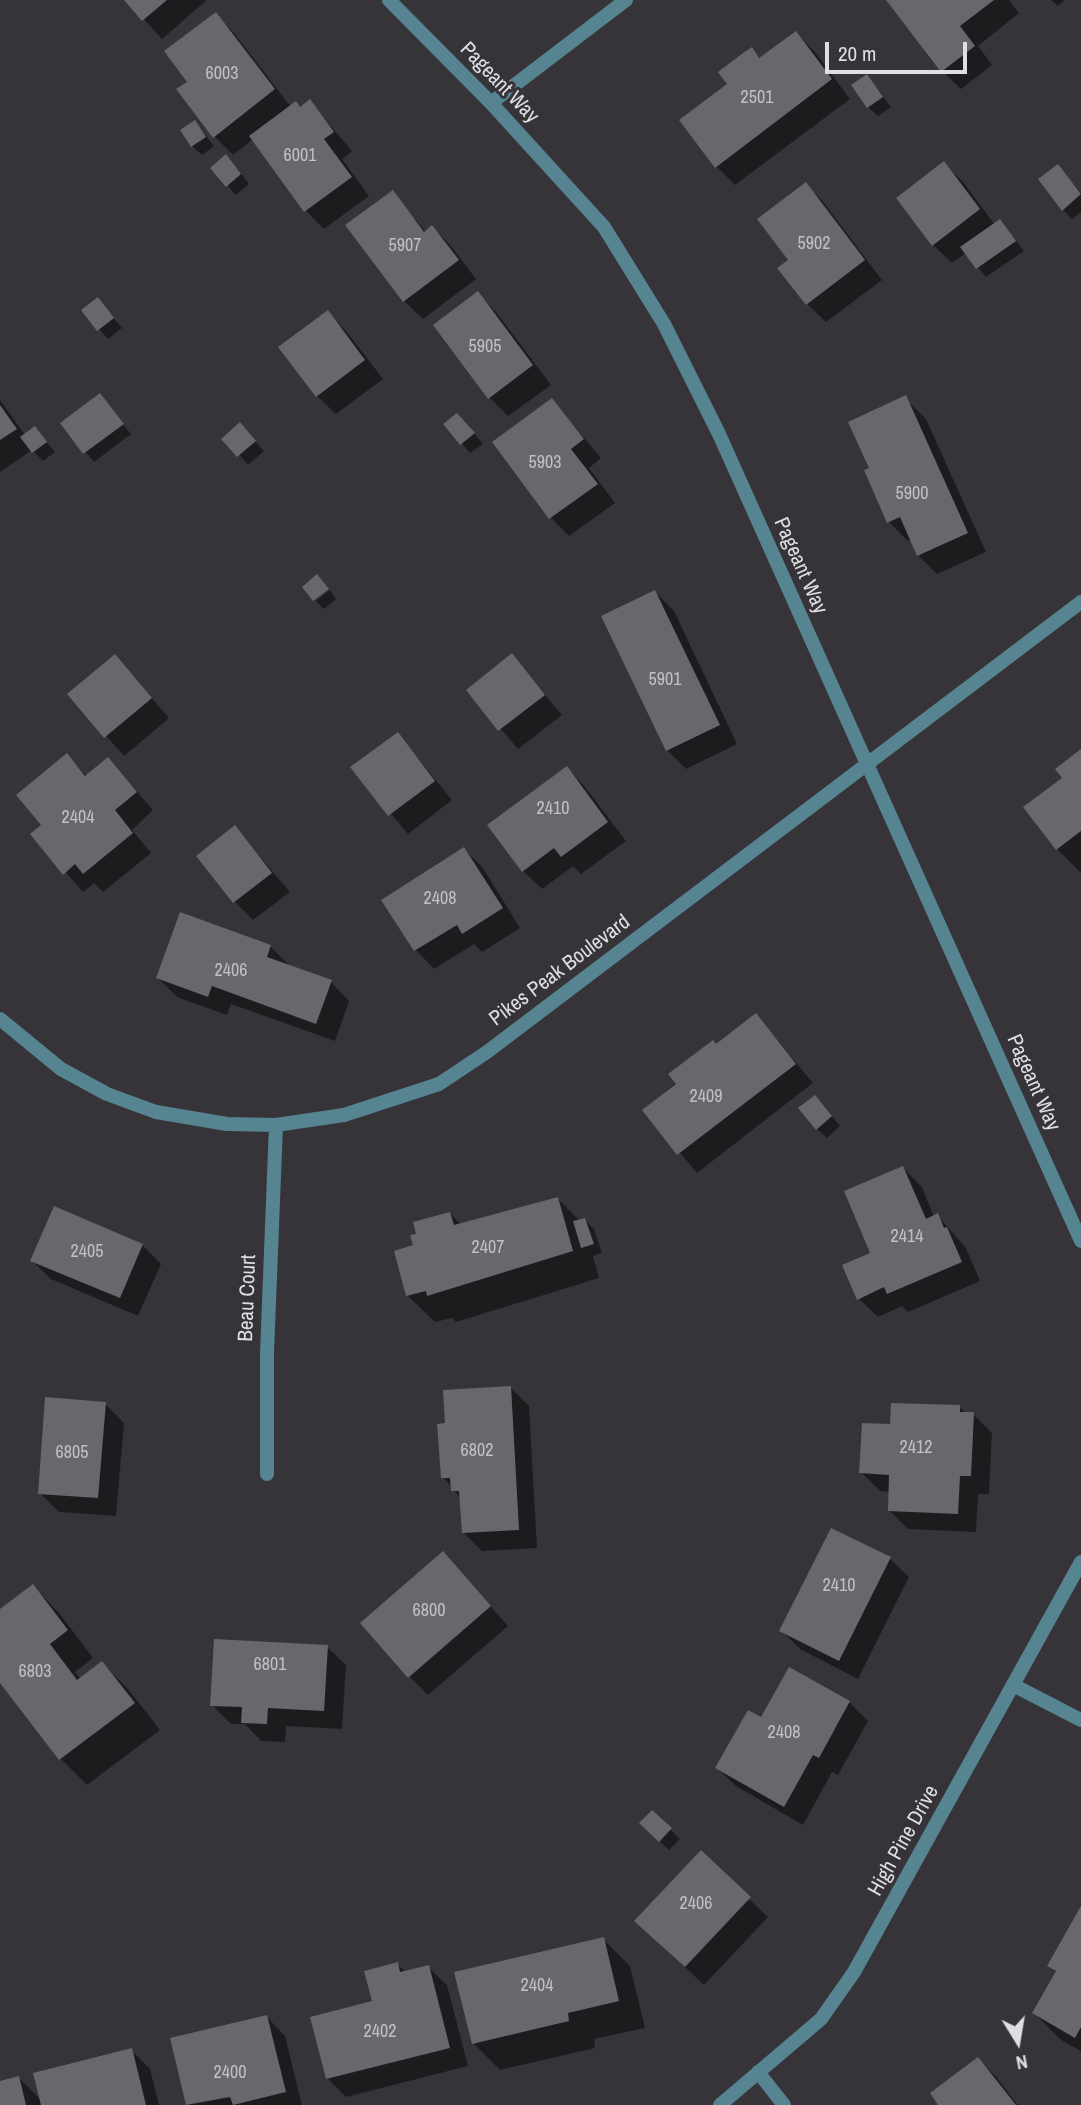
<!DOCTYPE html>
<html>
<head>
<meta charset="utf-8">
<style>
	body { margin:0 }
	#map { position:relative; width:1081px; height:2105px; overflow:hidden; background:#363439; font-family:"Archivo Narrow",sans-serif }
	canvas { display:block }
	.north { position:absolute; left:983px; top:2007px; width:70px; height:70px; -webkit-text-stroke:5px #363439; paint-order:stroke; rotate:169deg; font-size:19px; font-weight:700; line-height:28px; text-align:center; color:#dfdee2 }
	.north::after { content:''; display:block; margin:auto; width:24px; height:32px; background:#dfdee2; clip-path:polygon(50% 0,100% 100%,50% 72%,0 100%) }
	.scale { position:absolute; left:825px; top:42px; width:142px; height:32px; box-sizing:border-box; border:4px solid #dfdee2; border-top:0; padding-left:9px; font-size:21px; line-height:24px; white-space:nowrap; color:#dfdee2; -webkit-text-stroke:5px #363439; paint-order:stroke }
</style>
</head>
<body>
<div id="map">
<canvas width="1081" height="2105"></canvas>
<div class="north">N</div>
<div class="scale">20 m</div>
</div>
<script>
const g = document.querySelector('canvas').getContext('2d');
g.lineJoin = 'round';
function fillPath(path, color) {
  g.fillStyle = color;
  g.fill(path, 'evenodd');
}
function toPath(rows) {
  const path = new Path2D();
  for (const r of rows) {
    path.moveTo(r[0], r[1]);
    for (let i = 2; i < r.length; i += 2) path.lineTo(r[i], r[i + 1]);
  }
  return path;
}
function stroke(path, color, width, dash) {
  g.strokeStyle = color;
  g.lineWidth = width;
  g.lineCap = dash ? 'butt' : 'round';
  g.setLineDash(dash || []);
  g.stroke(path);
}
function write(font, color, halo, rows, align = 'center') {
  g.font = font + ' "Archivo Narrow",sans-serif';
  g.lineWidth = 6;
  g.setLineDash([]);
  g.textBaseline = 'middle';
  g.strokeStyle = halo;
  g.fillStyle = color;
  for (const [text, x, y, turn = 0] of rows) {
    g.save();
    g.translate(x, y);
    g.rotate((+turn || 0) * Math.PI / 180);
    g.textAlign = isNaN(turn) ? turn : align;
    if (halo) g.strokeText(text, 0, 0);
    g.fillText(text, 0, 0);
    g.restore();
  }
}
const shadow = toPath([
	[126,0,207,0,162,39],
	[888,0,1009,0,1019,13,978,46,992,65,961,89,942,71],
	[1051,0,1065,0,1058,6],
	[215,14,234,33,291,107,301,109,310,102,352,151,342,159,369,196,324,229,305,210,253,139,233,155,214,136,189,82],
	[796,33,815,52,850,99,735,185,717,167,682,121,730,85,751,50,761,59],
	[867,76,891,107,878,116,868,107],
	[195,122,214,146,202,155,192,146],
	[944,164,963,182,995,225,1000,221,1024,251,986,277,966,253,952,263,933,245],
	[235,166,249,184,236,195,212,168],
	[1058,166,1081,193,1081,212,1072,219,1063,210],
	[806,184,824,203,882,280,826,322,807,304,790,260],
	[392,193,426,232,432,227,451,246,476,279,423,319,404,301],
	[478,294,496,312,551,385,508,416,490,398],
	[98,300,122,328,108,339,84,311],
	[327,312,346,331,383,379,336,414,317,396],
	[100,395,131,434,94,462,62,424],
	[0,400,25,435,35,428,55,452,43,461,32,450,0,472],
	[552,400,601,458,589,468,615,503,569,536,551,518],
	[907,400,926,419,986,552,937,574,918,555,911,539,908,541,889,522,871,469],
	[467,424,483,444,470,453,446,425],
	[249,434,264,451,248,465,225,438],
	[330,590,336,599,324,609,316,601],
	[655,592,674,611,737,744,686,769,667,750],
	[115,656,169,718,124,756,69,694],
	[512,656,562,715,518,749,468,691],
	[398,734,452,800,408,834,353,768],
	[1081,751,1081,873,1057,849,1065,778],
	[67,756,87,776,108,759,153,810,132,830,151,853,103,892,94,883,83,892,32,834,43,825],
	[567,768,585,787,626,841,581,874,573,866,542,889,523,871],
	[235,828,290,892,253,920,235,902],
	[464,849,483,868,520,928,482,952,474,944,434,969,416,950,384,900],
	[270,946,289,965,331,982,349,1001,335,1041,231,1004,227,1015,177,997,158,978],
	[756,1015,813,1083,697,1173,644,1110],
	[824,1106,840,1126,827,1138,817,1129],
	[903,1168,922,1187,934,1217,937,1215,966,1248,980,1281,908,1312,902,1306,878,1317,859,1299],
	[558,1199,580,1221,585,1220,594,1229,602,1253,593,1256,599,1278,456,1322,452,1318,435,1322,408,1296,396,1252,415,1247,450,1213,461,1225],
	[142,1245,161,1264,138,1316,51,1279,32,1261],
	[510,1387,529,1406,537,1548,482,1551,463,1532,462,1500,443,1477,447,1425],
	[105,1404,124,1423,116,1516,59,1512,40,1493],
	[960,1407,966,1414,973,1414,992,1433,989,1494,978,1494,976,1532,908,1529,889,1510,890,1492,880,1491,861,1472,892,1425],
	[443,1553,508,1626,428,1695,409,1676],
	[890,1559,909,1577,858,1679,800,1649,782,1631],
	[33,1586,59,1613,93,1658,75,1672,81,1679,102,1663,129,1690,160,1730,87,1785,61,1759,0,1680,0,1611],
	[327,1647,346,1665,342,1729,286,1726,285,1742,261,1741,245,1724,231,1724,212,1705],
	[849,1702,868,1721,838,1775,832,1772,803,1825,736,1786,717,1768,761,1719],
	[670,1829,680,1839,669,1850,650,1832],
	[749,1899,768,1917,704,1985,655,1939],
	[1081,1909,1081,2051,1061,2040,1034,2013,1057,1974,1049,1966],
	[603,1939,630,1966,645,2028,594,2039,595,2048,500,2070,473,2043],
	[397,1964,406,1972,428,1967,447,1985,468,2066,346,2097,327,2078],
	[267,2017,285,2036,302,2105,188,2105,172,2040],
	[131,2050,150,2069,159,2105,0,2105,0,2082,19,2078,42,2101],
	[978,2059,997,2078,1018,2105,941,2105]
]);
const building = toPath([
	[124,0,167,0,142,21],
	[886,0,994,0,960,26,975,46,941,72],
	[216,12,275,89,213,138,176,89,187,82,164,51],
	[796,31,832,79,715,168,679,120,727,84,718,72,743,53,752,47,759,58],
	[867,74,883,97,867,108,851,85],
	[310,99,334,132,324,139,352,177,304,212,249,136,296,101,300,107],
	[195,120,206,137,191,147,180,130],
	[226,154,241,174,226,187,210,168],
	[944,161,980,209,932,246,896,198],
	[1058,164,1081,194,1062,211,1038,179],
	[806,182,865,260,806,305,777,268,788,260,757,219],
	[393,190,424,232,432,225,459,260,403,302,345,225],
	[1000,219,1016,241,976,269,960,247],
	[478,291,533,365,488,399,433,325],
	[98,297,114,318,97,331,81,310],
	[328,310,365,360,316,397,278,347],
	[100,393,124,424,83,454,60,423],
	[906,395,968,533,917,556,900,517,887,523,864,470,869,468,848,422],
	[552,398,584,439,571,449,598,484,549,519,492,442],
	[0,405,17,429,0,440],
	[457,413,475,433,460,445,443,424],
	[240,422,256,441,237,457,221,439],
	[35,426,47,442,32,453,20,437],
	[317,574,329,589,313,601,302,587],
	[655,590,720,725,666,751,601,616],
	[512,653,545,695,498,731,466,690],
	[115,654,152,698,104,738,67,694],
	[398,732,435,781,388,816,350,767],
	[1081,749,1081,831,1056,850,1023,807,1062,778,1055,769],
	[67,753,85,776,108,757,137,792,115,810,133,833,83,874,75,864,63,875,30,834,41,825,16,795],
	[567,766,608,822,561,857,554,848,522,872,487,825],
	[235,825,272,873,233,903,196,856],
	[464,847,503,908,462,934,457,925,414,951,381,900],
	[180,912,271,945,267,957,332,980,316,1024,212,986,208,997,156,978],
	[756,1013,796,1064,677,1155,642,1110,676,1084,668,1074,713,1040,716,1044],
	[815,1095,832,1116,816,1130,798,1108],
	[903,1166,926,1219,938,1213,944,1228,947,1227,962,1262,887,1294,884,1287,857,1300,842,1265,870,1253,844,1191],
	[558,1197,573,1251,427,1296,426,1291,406,1296,394,1251,413,1245,410,1235,416,1234,413,1222,450,1212,454,1225],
	[54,1206,143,1244,120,1298,30,1261],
	[585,1218,594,1244,581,1248,573,1221],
	[511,1386,519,1530,462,1533,459,1491,451,1491,450,1478,441,1478,437,1424,445,1423,443,1390],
	[45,1397,106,1402,98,1498,38,1494],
	[891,1403,960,1405,960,1412,974,1412,971,1476,960,1476,958,1514,888,1511,889,1475,859,1473,862,1423,890,1424],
	[831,1528,891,1557,839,1661,779,1631],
	[443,1551,491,1606,408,1678,360,1623],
	[33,1584,68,1630,50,1644,77,1680,102,1661,135,1703,59,1760,0,1683,0,1609],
	[214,1639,328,1645,324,1711,268,1708,267,1724,241,1723,242,1707,210,1706],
	[789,1667,850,1701,819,1758,813,1755,784,1807,715,1768,748,1710,761,1717],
	[652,1810,672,1828,659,1842,639,1823],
	[701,1850,751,1897,685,1967,634,1921],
	[1081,1906,1081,2027,1075,2038,1032,2013,1056,1971,1047,1966],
	[604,1937,619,2001,568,2013,569,2021,472,2044,454,1972],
	[398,1962,400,1972,429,1965,450,2048,326,2079,310,2017,372,2001,364,1971],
	[267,2015,286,2092,233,2105,230,2097,186,2105,170,2038],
	[132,2048,146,2105,41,2105,33,2073],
	[978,2057,1016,2105,938,2105,930,2093],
	[19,2076,26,2105,0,2105,0,2081]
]);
const minor = toPath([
	[389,0,491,103,604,227,664,324,719,434,1081,1241],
	[491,103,626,0],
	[0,1019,61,1069,107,1094,156,1112,227,1124,276,1125,344,1115,439,1084,487,1052,1081,602],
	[267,1474,267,1353,276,1125],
	[1015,1686,1081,1720],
	[758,2072,784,2105],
	[720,2105,821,2019,854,1972,1081,1562]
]);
const numberNames = [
	["6003",222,74],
	["2501",757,98],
	["6001",300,156],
	["5902",814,244],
	["5907",405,246],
	["5905",485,347],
	["5903",545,463],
	["5900",912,494],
	["5901",665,680],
	["2410",553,809],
	["2404",78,818],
	["2408",440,899],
	["2406",231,971],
	["2409",706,1097],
	["2414",907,1237],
	["2407",488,1248],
	["2405",87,1252],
	["2412",916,1448],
	["6802",477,1451],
	["6805",72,1453],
	["2410",839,1586],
	["6800",429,1611],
	["6801",270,1665],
	["6803",35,1672],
	["2408",784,1733],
	["2406",696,1904],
	["2404",537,1986],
	["2402",380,2032],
	["2400",230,2073]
];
const streetNames = [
	["Pageant Way",499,83,46],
	["Pageant Way",800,566,66],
	["Pikes Peak Boulevard",560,971,-37],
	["Pageant Way",1033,1083,66],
	["Beau Court",248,1298,-88],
	["High Pine Drive",904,1841,-61]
];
fillPath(shadow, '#0007');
fillPath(building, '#69676d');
stroke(minor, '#568490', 14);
write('18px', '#c2c0c5', null, numberNames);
write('21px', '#dfdee2', '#363439', streetNames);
</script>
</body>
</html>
